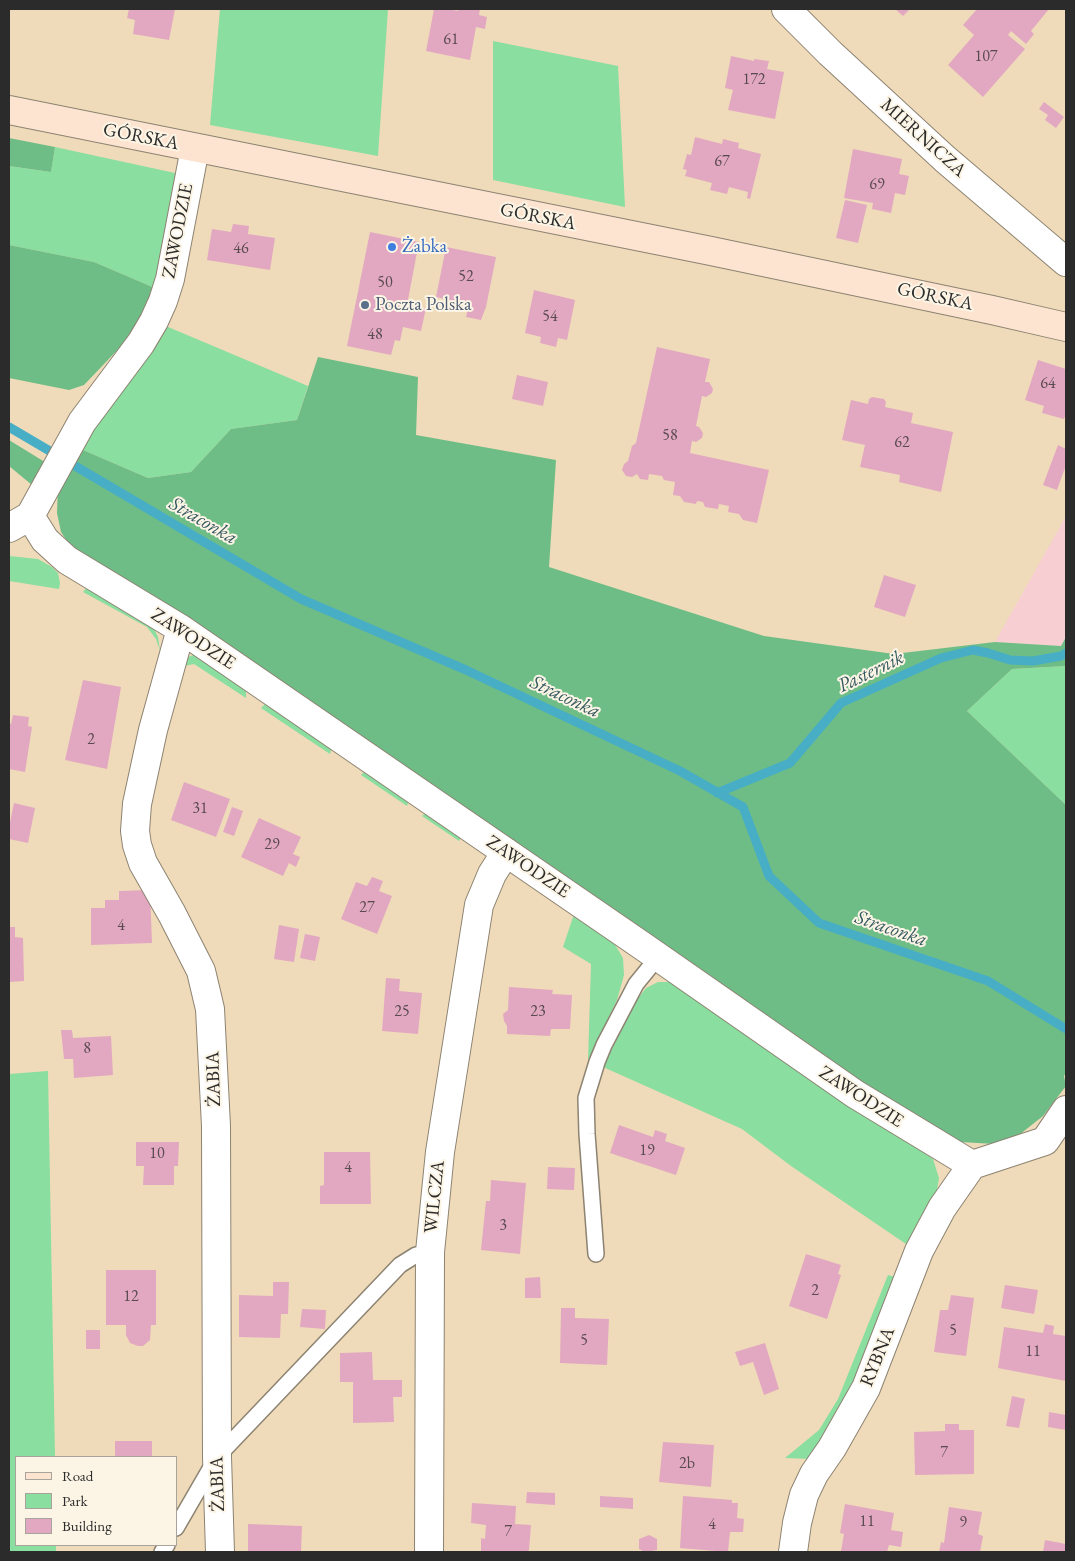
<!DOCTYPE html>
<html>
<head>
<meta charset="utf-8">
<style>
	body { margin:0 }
	#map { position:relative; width:1075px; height:1561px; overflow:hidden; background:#efdbb9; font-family:"EB Garamond",serif }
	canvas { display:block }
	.frame { position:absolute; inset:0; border:10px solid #2b2b2b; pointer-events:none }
	.legend { position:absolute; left:15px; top:1456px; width:162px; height:90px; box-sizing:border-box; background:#fcf5e5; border:1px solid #a8a49b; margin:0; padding:6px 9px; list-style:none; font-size:15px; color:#2b2b2b }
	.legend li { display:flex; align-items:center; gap:10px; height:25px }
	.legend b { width:25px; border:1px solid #a8a49b }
</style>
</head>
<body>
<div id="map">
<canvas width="1075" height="1561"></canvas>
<div class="frame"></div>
<ul class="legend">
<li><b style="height:6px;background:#fde4d1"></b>Road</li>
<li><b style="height:14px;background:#89dea0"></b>Park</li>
<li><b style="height:14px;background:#e2a8c1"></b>Building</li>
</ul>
</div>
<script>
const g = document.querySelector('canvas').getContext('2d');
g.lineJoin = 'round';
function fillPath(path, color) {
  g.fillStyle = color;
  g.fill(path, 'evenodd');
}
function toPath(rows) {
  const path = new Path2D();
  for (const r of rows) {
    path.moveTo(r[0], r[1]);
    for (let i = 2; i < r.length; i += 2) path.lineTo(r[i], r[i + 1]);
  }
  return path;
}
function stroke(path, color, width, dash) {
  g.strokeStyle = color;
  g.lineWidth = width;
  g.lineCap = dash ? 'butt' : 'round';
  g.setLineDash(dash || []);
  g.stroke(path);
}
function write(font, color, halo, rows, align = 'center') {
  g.font = font + ' "EB Garamond",serif';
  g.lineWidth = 4;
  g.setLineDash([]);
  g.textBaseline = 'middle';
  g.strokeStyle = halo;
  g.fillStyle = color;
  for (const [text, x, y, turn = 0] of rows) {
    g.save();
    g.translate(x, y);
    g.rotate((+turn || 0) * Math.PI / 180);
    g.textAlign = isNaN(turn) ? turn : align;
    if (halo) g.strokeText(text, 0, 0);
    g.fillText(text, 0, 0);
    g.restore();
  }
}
const built = toPath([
	[1066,516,1066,637,1061,646,995,642]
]);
const green = toPath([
	[220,9,388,9,378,156,210,125],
	[493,41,618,66,625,207,493,180],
	[55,147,175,173,179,184,157,289,94,262,9,245,9,166,51,172],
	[161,324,308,386,297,420,231,429,191,472,148,478,76,447],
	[9,556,38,559,52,567,58,573,60,583,59,589,9,581],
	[92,587,154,629,158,637,160,651,156,639,147,627,83,592,86,588],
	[193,655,201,655,239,681,246,690,246,698,194,664,184,666,186,658],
	[1066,666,1066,805,967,711,1012,669],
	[267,702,332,747,330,754,261,708],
	[365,771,409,800,407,806,361,775],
	[427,812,462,836,459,841,422,816],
	[581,914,608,933,623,958,624,975,617,1000,588,1061,591,964,563,947,573,917],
	[658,982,672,982,852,1103,933,1159,939,1178,936,1196,909,1246,791,1166,742,1129,603,1067,636,1001,646,988],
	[48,1071,55,1457,16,1457,16,1545,56,1545,56,1552,9,1552,9,1074],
	[888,1275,899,1278,856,1385,811,1459,785,1458,819,1430,838,1399]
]);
const forest = toPath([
	[9,138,55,147,51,172,9,166],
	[9,245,94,262,157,289,150,307,126,341,84,385,69,390,9,378],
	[318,357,418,377,416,435,556,460,549,567,764,636,894,654,995,642,1061,646,1066,637,1066,666,1012,669,967,711,1066,805,1066,1073,1064,1076,1066,1086,1043,1116,1019,1135,994,1144,961,1142,906,1118,73,550,61,532,57,513,58,486,76,447,148,478,191,472,231,429,297,420],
	[9,440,48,464,32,485,9,466]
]);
const stream = toPath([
	[9,427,301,599,466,670,680,771,743,807,769,876,819,923,988,981,1066,1029],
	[717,793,790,763,841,703,941,658,973,650,988,653,1010,660,1033,661,1061,656,1066,653]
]);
const building = toPath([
	[129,9,175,9,169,40,133,34,135,20,127,18],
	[434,9,448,9,458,11,458,9,480,9,479,15,487,17,485,29,476,27,470,60,426,51],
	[895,9,910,9,903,16],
	[977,9,1049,9,1031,31,1034,34,1026,44,1011,31,1008,35,1025,49,983,97,948,65,974,35,963,25],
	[731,56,754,61,754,59,769,61,767,69,784,72,775,119,728,110,733,90,725,88],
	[1044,102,1064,117,1056,128,1045,120,1048,115,1039,109],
	[695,137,722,144,723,139,739,143,738,148,761,154,750,199,747,198,748,192,729,187,727,194,710,190,712,183,685,176,687,170,683,169,687,154,691,155],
	[853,149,902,159,899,174,909,176,905,195,895,193,891,213,872,209,873,203,844,198],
	[845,200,867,205,858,243,836,238],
	[233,224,249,226,248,234,275,238,270,270,207,260,212,229,231,232],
	[370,232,419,242,407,305,426,308,421,331,403,327,400,341,395,340,391,355,347,346],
	[446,247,496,257,486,307,481,320,466,317,469,304,436,297],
	[534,290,575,300,567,340,558,338,556,347,540,343,541,337,525,333],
	[657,347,710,359,705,382,709,382,713,389,712,393,706,397,702,396,696,426,699,427,703,433,702,438,696,442,692,441,690,453,769,470,757,523,743,520,739,514,728,512,729,506,719,504,718,509,705,507,703,502,697,501,696,504,684,502,680,496,673,495,675,482,664,480,662,476,649,474,648,480,640,479,637,474,632,477,626,476,622,470,624,464,628,461,632,446,636,443],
	[1038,360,1066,369,1066,413,1064,419,1042,413,1044,406,1025,400],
	[517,375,548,382,543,406,512,399],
	[872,397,884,399,886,402,885,407,913,413,911,423,953,432,941,492,899,482,900,475,860,467,865,445,842,440,851,400,868,404,869,399],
	[1058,445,1066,449,1066,465,1057,490,1043,485],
	[884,575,916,585,905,617,874,607],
	[83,680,121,687,107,769,65,760],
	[13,715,29,717,28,726,32,727,25,772,9,769,9,723,11,724],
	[184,782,230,799,216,837,171,820],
	[14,803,35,808,28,843,9,839,9,827],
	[232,807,243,811,234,836,223,832],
	[259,818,301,837,293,854,300,857,296,867,289,863,283,876,241,857],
	[372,877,383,881,379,891,392,896,377,934,341,919,356,882,367,886],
	[150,890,152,943,91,945,91,908,105,908,105,900,119,900,119,891],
	[279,925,299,929,294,962,274,959],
	[9,927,15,927,15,937,23,938,24,981,9,982],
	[305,934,320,937,315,961,300,958],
	[386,978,400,979,399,991,422,993,418,1034,382,1031],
	[509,987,553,990,552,994,572,995,570,1029,551,1029,550,1036,507,1034,507,1026,504,1021,503,1014,508,1010],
	[61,1030,72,1030,73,1038,111,1036,113,1075,74,1078,73,1059,64,1059],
	[619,1125,653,1137,655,1130,667,1134,665,1141,685,1148,676,1175,610,1153],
	[136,1142,179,1142,178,1166,174,1166,174,1185,143,1185,144,1166,136,1166],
	[324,1152,370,1152,371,1204,320,1204,320,1186,324,1185],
	[548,1167,575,1168,574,1190,547,1189],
	[491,1180,526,1183,520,1254,481,1250,486,1201,490,1201],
	[806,1254,841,1265,838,1274,841,1275,827,1319,789,1306],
	[106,1270,156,1270,156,1325,151,1325,150,1340,143,1346,138,1346,130,1343,126,1335,126,1325,106,1325],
	[540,1277,541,1298,525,1298,525,1278],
	[273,1282,289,1282,288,1314,281,1314,280,1338,239,1337,239,1295,273,1296],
	[1005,1285,1038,1290,1034,1314,1001,1308],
	[951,1295,974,1298,966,1356,934,1352,940,1310,948,1310],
	[561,1308,575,1308,575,1318,609,1319,607,1365,560,1363],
	[302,1309,326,1310,325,1329,300,1327],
	[1045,1324,1054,1326,1053,1334,1066,1336,1066,1381,998,1368,1004,1327,1043,1333],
	[86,1330,100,1330,100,1349,86,1349],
	[765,1343,779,1389,764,1395,753,1362,740,1366,735,1352],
	[372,1352,373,1380,402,1380,402,1397,393,1397,394,1422,353,1423,353,1382,340,1382,340,1353],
	[1012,1396,1025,1399,1019,1428,1006,1426],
	[1049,1412,1066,1415,1066,1430,1048,1427],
	[945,1424,959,1424,959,1430,974,1430,974,1474,915,1475,914,1432,945,1431],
	[115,1441,152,1441,152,1457,115,1457],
	[663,1442,714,1445,711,1487,659,1482],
	[527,1492,555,1493,555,1505,526,1503],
	[600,1496,633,1498,633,1509,600,1507],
	[683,1496,732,1500,732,1503,738,1503,737,1518,744,1519,743,1532,730,1532,728,1552,680,1548],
	[472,1503,516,1506,515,1524,531,1525,529,1550,527,1552,481,1552,481,1538,485,1539,486,1525,471,1523],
	[845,1504,894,1513,891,1530,903,1532,901,1547,889,1545,887,1552,841,1551,844,1534,840,1533],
	[949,1507,982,1512,978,1534,983,1536,980,1552,939,1552,941,1542,944,1543],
	[248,1524,302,1526,301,1552,248,1552],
	[649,1535,657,1539,657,1550,645,1552,639,1549,639,1539],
	[1045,1540,1066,1544,1066,1552,1043,1552]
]);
const lane = toPath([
	[596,1254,587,1134,586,1098,597,1062,604,1045,636,984,658,957],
	[176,1528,217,1457,400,1265,416,1255,430,1252],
	[162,1552,167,1545]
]);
const street = toPath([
	[786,9,830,53,945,159,1066,262],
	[30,516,45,540,67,560,181,629,644,947,855,1094,972,1165,1045,1141,1066,1110],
	[9,528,30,516,82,422,141,343,154,321,163,301,170,279,195,148],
	[181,629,153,730,137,804,135,831,137,845,143,863,172,914,201,971,210,1009,216,1126,217,1457,220,1552],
	[429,1552,430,1252,440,1152,479,905,492,874,506,852],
	[793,1552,797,1523,804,1495,814,1474,832,1448,866,1388,919,1251,942,1208,972,1165]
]);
const secondary = toPath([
	[9,110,711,251,992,310,1066,327]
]);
const markers = [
	[392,247,5,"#3f7fe0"],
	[365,305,5,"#5c6f8a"]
];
const numberNames = [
	["61",451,40],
	["107",986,57],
	["172",754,80],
	["67",722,162],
	["69",877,185],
	["46",241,249],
	["52",466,277],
	["50",385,283],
	["54",550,317],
	["48",375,335],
	["64",1048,384],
	["58",670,436],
	["62",902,443],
	["2",91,740],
	["31",200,809],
	["29",272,845],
	["27",367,908],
	["4",121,926],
	["25",402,1012],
	["23",538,1012],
	["8",87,1049],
	["19",647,1151],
	["10",157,1154],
	["4",348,1168],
	["3",503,1226],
	["2",815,1291],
	["12",131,1297],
	["5",953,1331],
	["5",584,1341],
	["11",1033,1352],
	["7",944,1453],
	["2b",687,1464],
	["11",867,1522],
	["9",963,1523],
	["4",712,1525],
	["7",508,1532]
];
const streetNames = [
	["GÓRSKA",141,137,11],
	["MIERNICZA",923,138,42],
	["GÓRSKA",538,217,11],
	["ZAWODZIE",178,231,-79],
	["GÓRSKA",935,297,12],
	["ZAWODZIE",193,639,33],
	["ZAWODZIE",528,867,34],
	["ŻABIA",214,1079,-92],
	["ZAWODZIE",861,1097,33],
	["WILCZA",435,1197,-84],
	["RYBNA",878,1357,-68],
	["ŻABIA",218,1484,-92]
];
const shopNames = [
	["Żabka",402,247]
];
const serviceNames = [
	["Poczta Polska",375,305]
];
const waterNames = [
	["Straconka",203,521,30],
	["Pasternik",871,672,-26],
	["Straconka",565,697,25],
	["Straconka",891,929,19]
];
fillPath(built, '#f7cfd3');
fillPath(green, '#89dea0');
fillPath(forest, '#6ebd86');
stroke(stream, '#47aec6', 9);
fillPath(building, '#e2a8c1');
stroke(lane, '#8d8372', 18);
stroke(street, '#8d8372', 30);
stroke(secondary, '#8d8372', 30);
stroke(lane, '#fff', 15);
stroke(street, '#fff', 28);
stroke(secondary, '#fde4d1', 28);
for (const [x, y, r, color] of markers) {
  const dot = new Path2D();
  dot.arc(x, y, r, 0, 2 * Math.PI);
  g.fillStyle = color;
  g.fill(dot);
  stroke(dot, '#fcf5e5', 2);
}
write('16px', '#594a50', null, numberNames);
write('19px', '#2b2b2b', '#fcf5e5', streetNames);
write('19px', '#366cbe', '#fcf5e5', shopNames, 'left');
write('19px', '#4e5e75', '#fcf5e5', serviceNames, 'left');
write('italic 20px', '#355961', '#fcf5e5', waterNames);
</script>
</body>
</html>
